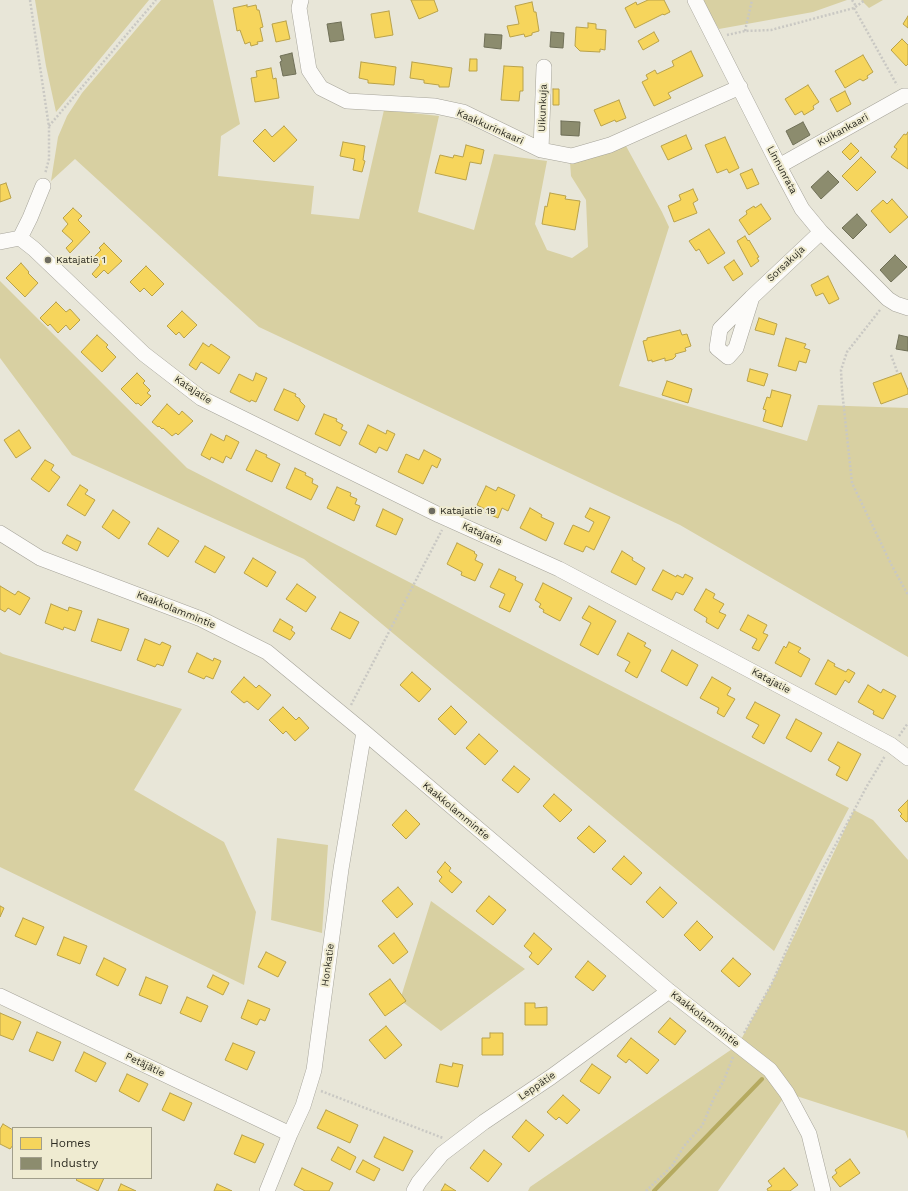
<!DOCTYPE html>
<html>
<head>
<meta charset="utf-8">
<style>
	body { margin:0 }
	#map { position:relative; width:908px; height:1191px; overflow:hidden; background:#e8e6d8; font-family:"Work Sans",sans-serif }
	canvas { display:block }
	.legend { position:absolute; left:12px; top:1127px; width:140px; height:52px; box-sizing:border-box; background:#efebd1; border:1px solid #a19e8b; margin:0; padding:5px 7px; list-style:none; font-size:12px; color:#2c2b21 }
	.legend li { display:flex; align-items:center; gap:8px; height:20px }
	.legend b { width:20px; border:1px solid #a19e8b }
</style>
</head>
<body>
<div id="map">
<canvas width="908" height="1191"></canvas>
<ul class="legend">
<li><b style="height:11px;background:#f6d55c"></b>Homes</li>
<li><b style="height:11px;background:#8c8c6e"></b>Industry</li>
</ul>
</div>
<script>
const g = document.querySelector('canvas').getContext('2d');
g.lineJoin = 'round';
function fillPath(path, color) {
  g.fillStyle = color;
  g.fill(path, 'evenodd');
}
function toPath(rows) {
  const path = new Path2D();
  for (const r of rows) {
    path.moveTo(r[0], r[1]);
    for (let i = 2; i < r.length; i += 2) path.lineTo(r[i], r[i + 1]);
  }
  return path;
}
function stroke(path, color, width, dash) {
  g.strokeStyle = color;
  g.lineWidth = width;
  g.lineCap = dash ? 'butt' : 'round';
  g.setLineDash(dash || []);
  g.stroke(path);
}
function write(font, color, halo, rows, align = 'center') {
  g.font = font + ' "Work Sans",sans-serif';
  g.lineWidth = 4;
  g.setLineDash([]);
  g.textBaseline = 'middle';
  g.strokeStyle = halo;
  g.fillStyle = color;
  for (const [text, x, y, turn = 0] of rows) {
    g.save();
    g.translate(x, y);
    g.rotate((+turn || 0) * Math.PI / 180);
    g.textAlign = isNaN(turn) ? turn : align;
    if (halo) g.strokeText(text, 0, 0);
    g.fillText(text, 0, 0);
    g.restore();
  }
}
const green = toPath([
	[35,0,149,0,56,112,46,66],
	[161,0,213,0,240,124,221,136,218,176,314,186,311,214,359,219,384,110,439,116,418,212,474,230,494,154,547,161,535,224,547,250,572,258,588,247,586,200,571,176,570,162,626,146,662,212,669,227,619,386,807,441,818,405,908,408,908,657,680,525,259,327,75,159,51,181,58,137,67,116,82,93],
	[701,0,847,0,813,12,719,29],
	[861,0,883,0,869,8],
	[0,281,187,468,849,808,774,951,304,559,72,455,0,358],
	[0,652,3,654,182,709,134,790,224,842,256,912,244,985,0,867],
	[854,810,873,820,908,860,908,1139,905,1131,787,1093,718,1191,528,1191,530,1187,738,1045,772,983],
	[277,838,328,845,322,933,271,920],
	[431,901,525,969,441,1031,400,1000]
]);
const homes = toPath([
	[411,0,434,0,438,11,419,19,411,0],
	[648,0,664,0,670,12,664,15,663,14,635,28,625,8,636,2,637,5,648,0],
	[532,2,534,12,536,12,539,31,532,33,532,35,525,37,524,34,510,37,507,26,519,24,515,6,532,2],
	[247,5,247,7,256,5,257,10,259,10,263,27,260,28,263,41,257,42,258,44,251,46,250,42,245,44,240,30,237,31,233,8,247,5],
	[389,11,393,35,375,38,371,14,389,11],
	[908,16,908,28,903,24,908,16],
	[286,21,290,39,276,42,272,24,286,21],
	[588,23,596,24,596,29,606,30,605,50,600,49,600,52,580,51,575,46,576,27,588,28,588,23],
	[654,32,659,41,643,50,638,41,654,32],
	[902,39,908,45,908,64,906,66,891,50,902,39],
	[691,51,703,76,668,93,671,98,654,106,642,82,648,79,646,75,655,70,657,74,674,66,672,61,691,51],
	[863,55,873,72,867,76,868,78,863,81,860,79,845,88,835,71,863,55],
	[470,59,477,59,477,71,469,71,470,59],
	[361,62,396,67,394,85,368,83,368,80,359,78,361,62],
	[412,62,452,68,449,87,439,87,439,85,424,83,424,80,410,78,412,62],
	[504,66,523,67,523,91,520,91,519,101,501,100,504,66],
	[271,68,273,79,276,78,279,98,255,102,251,78,257,77,256,71,271,68],
	[808,85,819,102,813,106,814,109,804,115,802,111,795,115,785,99,808,85],
	[553,89,559,89,559,105,553,105,553,89],
	[845,91,851,104,837,112,830,99,845,91],
	[619,100,626,118,616,122,615,120,601,126,594,110,619,100],
	[284,126,297,140,274,162,253,141,265,129,272,137,284,126],
	[908,132,908,169,891,157,897,149,894,147,904,134,906,135,908,132],
	[686,135,692,149,668,160,661,146,686,135],
	[725,137,739,168,729,173,727,169,717,173,705,145,725,137],
	[343,142,365,146,363,160,365,161,362,172,353,170,355,159,340,156,343,142],
	[851,143,859,151,850,160,842,152,851,143],
	[466,145,484,150,481,164,470,162,466,180,435,173,440,155,453,158,454,155,463,157,466,145],
	[861,157,876,172,857,191,842,176,861,157],
	[752,169,759,184,747,189,740,174,752,169],
	[6,183,11,198,0,202,0,185,6,183],
	[693,189,698,200,693,203,697,213,674,222,668,206,681,200,679,195,693,189],
	[550,193,566,196,565,199,580,201,575,230,542,224,545,206,547,207,550,193],
	[892,199,908,217,890,233,871,211,883,200,887,204,892,199],
	[761,204,771,219,749,235,739,220,747,214,746,211,754,206,755,208,761,204],
	[73,208,82,216,78,220,90,232,70,253,66,248,73,241,62,231,68,224,63,218,73,208],
	[709,229,725,253,708,264,699,249,696,251,689,241,709,229],
	[745,236,748,241,749,240,759,257,757,258,759,261,751,267,737,241,745,236],
	[104,243,122,261,108,274,104,270,96,278,92,274,100,265,93,258,101,250,99,248,104,243],
	[734,260,743,274,733,281,724,267,734,260],
	[21,263,29,272,28,273,38,283,25,297,6,278,21,263],
	[146,266,164,284,152,296,144,288,140,292,130,282,146,266],
	[828,276,839,299,829,304,823,293,816,296,811,285,828,276],
	[56,302,66,312,70,309,80,320,70,330,66,325,58,333,50,324,48,326,40,318,56,302],
	[182,311,197,325,184,338,179,332,176,335,167,326,182,311],
	[759,318,777,324,774,335,755,330,759,318],
	[680,330,682,335,687,334,691,346,685,348,686,351,675,354,676,356,673,359,665,361,665,358,652,362,652,360,648,361,643,341,647,340,647,338,680,330],
	[97,335,108,345,106,347,116,357,102,372,81,352,97,335],
	[786,338,806,344,804,348,810,350,806,363,799,361,796,371,778,366,786,338],
	[203,343,209,347,211,344,230,357,219,374,201,362,196,370,189,365,203,343],
	[750,369,768,374,764,386,747,381,750,369],
	[137,373,145,381,143,383,150,390,147,393,151,396,141,406,138,403,136,404,121,389,137,373],
	[256,373,267,378,256,402,251,400,250,402,230,392,239,374,253,381,256,373],
	[901,373,908,390,908,394,881,404,873,383,901,373],
	[667,381,692,389,688,403,662,395,667,381],
	[284,389,296,394,295,396,300,399,300,401,305,406,298,421,274,410,284,389],
	[772,390,791,395,782,427,763,421,766,410,763,409,767,397,770,398,772,390],
	[167,404,179,415,182,411,193,421,178,435,176,433,172,436,163,428,162,429,159,426,158,427,152,422,167,404],
	[324,414,337,419,336,421,343,425,341,429,347,432,340,446,315,434,324,414],
	[368,425,386,434,387,430,395,434,387,451,379,447,376,453,359,444,368,425],
	[19,430,31,448,16,458,4,440,19,430],
	[211,434,224,441,226,435,239,442,231,459,226,456,223,463,211,457,210,460,201,455,211,434],
	[256,450,267,455,266,457,280,464,272,482,246,470,256,450],
	[424,450,441,459,437,468,432,465,423,484,398,472,406,454,419,460,424,450],
	[45,460,54,465,51,470,60,477,49,492,31,479,45,460],
	[295,468,306,473,305,475,313,479,312,483,318,486,311,500,286,488,295,468],
	[80,485,88,490,85,494,95,500,85,516,67,505,80,485],
	[486,486,496,491,498,487,515,495,508,511,502,508,498,518,486,513,487,510,477,505,486,486],
	[337,487,351,493,350,496,357,499,355,504,360,506,354,521,327,508,337,487],
	[530,508,542,515,541,517,554,523,546,541,520,528,530,508],
	[590,508,610,517,594,550,586,546,583,552,564,544,573,525,589,532,594,522,585,517,590,508],
	[383,509,403,519,396,535,376,526,383,509],
	[113,510,130,522,119,539,102,527,113,510],
	[158,528,179,541,168,557,148,544,158,528],
	[67,535,81,542,77,551,62,543,67,535],
	[457,543,475,552,474,553,477,555,475,560,483,564,475,581,461,575,462,572,447,564,457,543],
	[205,546,225,557,215,573,195,562,205,546],
	[622,551,633,558,632,560,645,568,636,585,611,572,622,551],
	[253,558,276,572,267,587,244,573,253,558],
	[499,569,516,577,515,580,523,584,510,612,499,607,505,594,490,587,499,569],
	[663,570,676,577,677,575,683,578,685,574,693,578,683,595,676,592,672,600,652,590,663,570],
	[543,583,572,598,560,621,543,612,544,610,539,607,541,604,535,600,543,583],
	[297,584,316,597,306,612,286,599,297,584],
	[0,586,15,595,18,591,30,598,20,615,8,608,5,612,0,609,0,586],
	[706,589,715,594,713,598,724,604,719,612,726,615,718,629,706,622,707,618,694,610,706,589],
	[51,604,68,611,69,607,82,611,75,631,64,627,63,630,45,623,51,604],
	[589,606,616,621,598,655,580,645,591,623,582,618,589,606],
	[340,612,359,622,350,639,331,629,340,612],
	[748,615,767,625,763,633,768,635,759,651,752,648,757,639,740,630,748,615],
	[98,619,129,629,121,651,91,641,98,619],
	[280,619,293,627,291,630,295,633,290,640,273,631,280,619],
	[628,633,646,643,644,646,651,650,637,678,625,671,630,662,617,655,628,633],
	[145,639,160,645,162,642,171,646,163,666,157,664,155,667,137,660,145,639],
	[789,642,801,648,798,652,810,659,801,677,775,663,784,646,786,648,789,642],
	[672,650,698,665,687,686,661,671,672,650],
	[197,653,213,661,214,658,221,661,213,679,206,676,204,679,188,672,197,653],
	[828,660,835,664,834,666,846,672,848,669,855,673,849,683,845,680,836,695,815,684,828,660],
	[412,672,431,689,419,702,400,685,412,672],
	[244,677,256,688,259,685,271,695,258,710,247,701,244,703,231,692,244,677],
	[712,677,731,688,727,695,735,699,724,717,717,713,719,708,700,698,712,677],
	[868,685,881,693,883,689,896,696,883,719,873,714,874,711,858,702,868,685],
	[755,702,780,715,764,744,752,737,759,725,746,718,755,702],
	[451,706,467,722,455,735,438,719,451,706],
	[283,707,296,720,299,717,309,728,295,741,286,731,283,734,269,720,283,707],
	[796,719,822,733,811,752,786,738,796,719],
	[479,734,498,751,485,765,466,748,479,734],
	[838,742,861,754,847,781,836,775,840,767,828,760,838,742],
	[514,766,530,779,518,793,502,780,514,766],
	[554,794,572,810,560,822,543,806,554,794],
	[908,800,908,821,906,822,900,816,902,814,898,810,908,800],
	[406,810,420,824,406,839,392,825,406,810],
	[589,826,606,841,594,853,577,838,589,826],
	[624,856,642,873,631,885,612,869,624,856],
	[445,862,451,868,449,871,462,882,452,893,439,881,442,877,437,872,445,862],
	[398,887,413,904,397,918,382,901,398,887],
	[660,887,677,903,663,918,646,902,660,887],
	[489,896,506,910,493,925,476,911,489,896],
	[0,906,4,908,0,917,0,906],
	[23,918,44,927,36,945,15,936,23,918],
	[697,921,713,937,700,951,684,935,697,921],
	[394,933,408,952,393,964,378,946,394,933],
	[534,933,552,949,538,965,529,957,532,953,524,946,534,933],
	[64,937,87,946,80,964,57,955,64,937],
	[266,952,286,962,278,977,258,967,266,952],
	[104,958,126,969,118,986,96,975,104,958],
	[733,958,751,974,739,987,721,971,733,958],
	[588,961,606,976,593,991,575,977,588,961],
	[213,975,229,983,223,995,207,987,213,975],
	[146,977,168,986,161,1004,139,995,146,977],
	[390,979,406,1001,385,1016,369,994,390,979],
	[187,997,208,1006,201,1022,180,1013,187,997],
	[248,1000,270,1009,265,1021,260,1019,257,1025,241,1018,248,1000],
	[525,1003,535,1003,535,1008,547,1007,547,1025,525,1025,525,1003],
	[0,1013,21,1022,13,1040,0,1035,0,1013],
	[670,1018,686,1031,675,1045,658,1032,670,1018],
	[386,1026,402,1045,385,1059,369,1040,386,1026],
	[37,1032,61,1042,53,1061,29,1051,37,1032],
	[490,1033,503,1033,503,1055,482,1055,482,1038,490,1038,490,1033],
	[631,1038,659,1060,647,1074,629,1059,626,1063,617,1056,631,1038],
	[233,1043,255,1052,247,1070,225,1060,233,1043],
	[84,1052,106,1063,96,1082,75,1071,84,1052],
	[453,1063,463,1065,458,1087,436,1082,440,1064,452,1067,453,1063],
	[592,1064,611,1077,599,1094,580,1081,592,1064],
	[127,1074,148,1084,139,1102,119,1091,127,1074],
	[170,1093,192,1103,184,1121,162,1110,170,1093],
	[563,1095,580,1110,567,1124,559,1117,556,1120,547,1112,563,1095],
	[326,1110,358,1125,350,1143,317,1128,326,1110],
	[526,1120,544,1135,529,1152,512,1137,526,1120],
	[3,1124,13,1130,13,1145,10,1149,0,1144,0,1129,3,1124],
	[242,1135,264,1144,255,1163,234,1154,242,1135],
	[384,1137,413,1151,403,1171,374,1157,384,1137],
	[338,1147,356,1157,350,1170,331,1160,338,1147],
	[484,1150,502,1164,488,1182,470,1168,484,1150],
	[850,1159,860,1173,840,1187,832,1177,837,1173,835,1170,850,1159],
	[363,1160,380,1169,374,1181,356,1172,363,1160],
	[302,1168,333,1183,329,1191,305,1191,294,1185,302,1168],
	[784,1168,798,1185,790,1191,768,1191,767,1189,772,1186,768,1181,784,1168],
	[78,1178,104,1178,98,1191,76,1180,78,1178],
	[121,1184,136,1191,118,1191,121,1184],
	[217,1184,232,1191,214,1191,217,1184],
	[445,1184,456,1191,441,1191,445,1184]
]);
const industry = toPath([
	[341,22,344,40,330,42,327,24,341,22],
	[551,32,564,33,563,48,550,47,551,32],
	[485,34,502,35,501,49,484,47,485,34],
	[292,53,296,74,283,76,280,62,282,61,280,56,292,53],
	[561,121,580,122,579,136,561,135,561,121],
	[803,122,810,135,793,145,786,131,803,122],
	[828,171,839,182,821,199,811,187,828,171],
	[857,214,867,225,853,239,842,228,857,214],
	[895,255,907,267,891,282,880,270,895,255],
	[899,335,908,337,908,351,896,349,899,335]
]);
const stream = toPath([
	[654,1191,762,1079]
]);
const path = toPath([
	[30,0,49,127,49,159,45,174],
	[852,0,856,6],
	[854,8,897,85],
	[745,31,752,0],
	[727,35,745,31,771,30,854,8,865,0],
	[49,126,156,0],
	[880,310,847,352,841,370,842,390,852,483,891,564,908,595],
	[891,355,898,374],
	[351,705,442,530],
	[899,736,908,723],
	[744,1033,772,983,818,878,867,786,885,756],
	[321,1091,443,1138],
	[646,1191,672,1166,684,1146,702,1126,714,1098,724,1080,733,1057]
]);
const street = toPath([
	[301,0,299,8,309,70,321,88,347,101,435,106,463,112,541,150,572,156,610,145,740,87],
	[695,0,779,166,802,209,821,232,888,299,896,304,908,308],
	[541,150,544,67],
	[779,166,904,96,908,96],
	[20,238,34,249,144,354,201,398,439,515,559,569,891,745,908,758],
	[20,238,30,218,43,186],
	[0,242,20,238],
	[752,297,736,348,728,357,717,348,720,329,752,297,821,232],
	[0,533,40,558,201,619,267,652,364,732,669,991,770,1070,787,1093,809,1134,823,1191],
	[0,996,290,1134],
	[267,1191,290,1134,303,1106,314,1070,341,869,364,732],
	[414,1191,419,1182,442,1154,484,1122,551,1077,669,991]
]);
const markers = [
	[48,260,4,"#6e6c61"],
	[432,511,4,"#6e6c61"]
];
const streetNames = [
	["Uikunkuja",543,108,-88],
	["Kaakkurinkaari",490,127,24],
	["Kuikankaari",843,130,-29],
	["Linnunrata",782,170,62],
	["Sorsakuja",786,264,-43],
	["Katajatie",193,390,34],
	["Katajatie",482,534,24],
	["Kaakkolammintie",176,610,22],
	["Katajatie",771,681,28],
	["Kaakkolammintie",456,811,40],
	["Honkatie",328,965,-82],
	["Kaakkolammintie",705,1019,38],
	["Petäjätie",145,1065,26],
	["Leppätie",537,1086,-34]
];
const poiNames = [
	["Katajatie 1",56,260],
	["Katajatie 19",440,511]
];
fillPath(green, '#d8d0a2');
fillPath(homes, '#f6d55c');
stroke(homes, '#b9a24a', 1);
fillPath(industry, '#8c8c6e');
stroke(industry, '#6f6f57', 1);
stroke(stream, '#b5aa60', 4);
stroke(street, '#a5a399', 16);
stroke(path, '#c9c8c3', 2.5, [2, 2]);
stroke(street, '#fcfbf9', 15);
for (const [x, y, r, color] of markers) {
  const dot = new Path2D();
  dot.arc(x, y, r, 0, 2 * Math.PI);
  g.fillStyle = color;
  g.fill(dot);
  stroke(dot, '#efebd1', 1.5);
}
write('10px', '#2c2b21', '#efebd1', streetNames);
write('10px', '#2c2b21', '#efebd1', poiNames, 'left');
</script>
</body>
</html>
